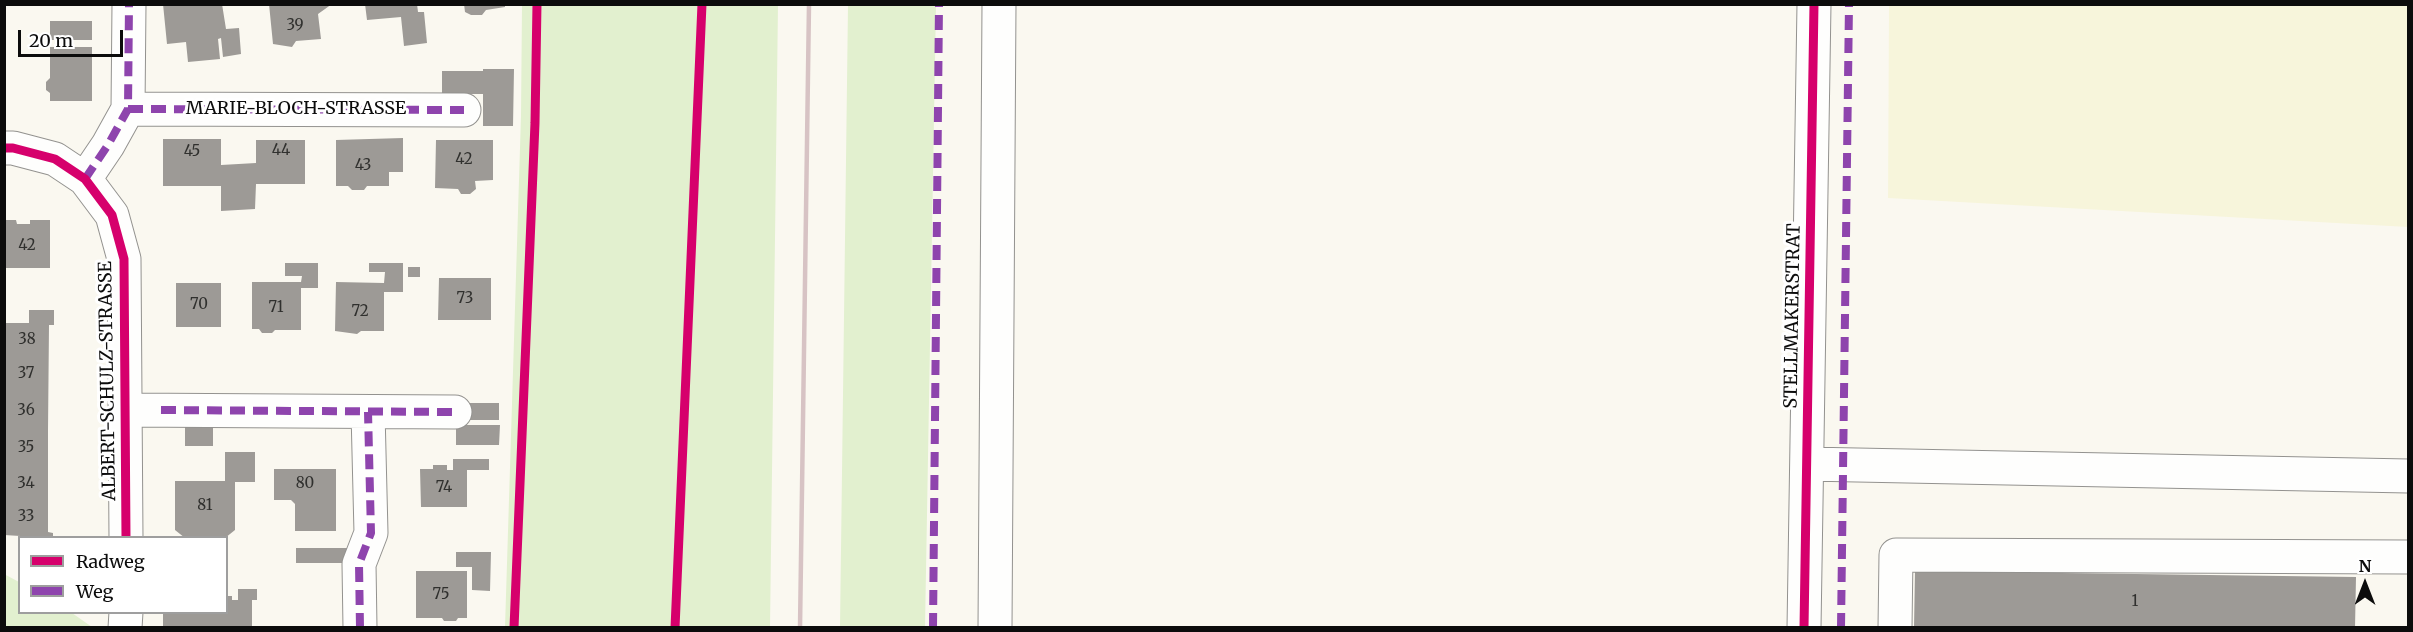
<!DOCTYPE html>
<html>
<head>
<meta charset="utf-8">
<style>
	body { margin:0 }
	#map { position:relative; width:2413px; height:632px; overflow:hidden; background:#faf8f0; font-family:Merriweather,serif }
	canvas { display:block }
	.frame { position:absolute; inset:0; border:6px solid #0c0c0c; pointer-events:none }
	.legend { position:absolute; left:18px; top:536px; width:210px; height:78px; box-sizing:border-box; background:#fff; border:2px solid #9e9e9e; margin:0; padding:8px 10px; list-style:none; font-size:18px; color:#0c0c0c }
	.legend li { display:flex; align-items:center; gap:12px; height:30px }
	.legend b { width:30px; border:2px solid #9e9e9e }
	.north { position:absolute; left:2335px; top:554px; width:60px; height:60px; -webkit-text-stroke:4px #fff; paint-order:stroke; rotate:0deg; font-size:16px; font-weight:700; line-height:24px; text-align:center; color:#0c0c0c }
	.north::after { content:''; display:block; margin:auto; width:21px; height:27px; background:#0c0c0c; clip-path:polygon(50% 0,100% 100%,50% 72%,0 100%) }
	.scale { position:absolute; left:18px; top:30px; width:105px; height:27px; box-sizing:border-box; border:3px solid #0c0c0c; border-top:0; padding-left:8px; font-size:18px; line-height:21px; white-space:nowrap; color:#0c0c0c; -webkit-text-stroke:4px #fff; paint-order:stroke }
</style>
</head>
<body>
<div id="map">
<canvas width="2413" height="632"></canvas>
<div class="frame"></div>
<ul class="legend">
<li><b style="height:8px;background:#d6006c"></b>Radweg</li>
<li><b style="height:8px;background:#8e44ad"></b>Weg</li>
</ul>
<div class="north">N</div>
<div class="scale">20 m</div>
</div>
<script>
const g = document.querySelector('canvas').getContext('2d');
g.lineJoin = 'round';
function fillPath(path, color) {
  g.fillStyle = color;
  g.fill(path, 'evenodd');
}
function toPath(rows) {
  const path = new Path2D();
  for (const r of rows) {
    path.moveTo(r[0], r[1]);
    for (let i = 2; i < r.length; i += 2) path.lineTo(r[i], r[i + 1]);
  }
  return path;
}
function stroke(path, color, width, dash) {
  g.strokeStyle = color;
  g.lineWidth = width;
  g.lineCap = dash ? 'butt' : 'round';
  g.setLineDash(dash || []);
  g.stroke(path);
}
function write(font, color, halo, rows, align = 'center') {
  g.font = font + ' Merriweather,serif';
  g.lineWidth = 6;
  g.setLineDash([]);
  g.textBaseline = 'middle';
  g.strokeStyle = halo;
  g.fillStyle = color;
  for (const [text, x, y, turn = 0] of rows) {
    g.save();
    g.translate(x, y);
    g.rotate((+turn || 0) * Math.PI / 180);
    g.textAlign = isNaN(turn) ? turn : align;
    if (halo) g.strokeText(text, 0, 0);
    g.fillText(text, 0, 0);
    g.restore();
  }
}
const farmland = toPath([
	[1889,5,2408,5,2408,227,1888,198]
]);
const green = toPath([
	[522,5,778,5,770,627,505,627,521,116],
	[848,5,936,5,925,627,840,627],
	[4,574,19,582,20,612,72,613,92,627,5,627]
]);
const building = toPath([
	[163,4,222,4,226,29,239,28,241,54,223,57,221,38,218,39,220,59,188,62,186,42,167,44],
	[269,4,332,4,318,14,321,39,296,41,292,47,273,44],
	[365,4,417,4,418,12,424,12,427,43,404,46,401,17,367,20],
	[464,4,505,4,505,7,486,10,482,15,471,15,465,12],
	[50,21,92,21,92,40,50,40],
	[50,47,92,47,92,101,50,101,50,93,46,90,46,82,50,78],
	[483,69,514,69,513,126,483,126,483,94,442,94,442,71,483,71],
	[403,138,403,172,389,172,389,186,367,186,364,190,352,190,348,186,336,186,336,140],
	[163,139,221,139,221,165,256,163,256,140,305,140,305,184,256,184,255,209,221,211,221,186,163,186],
	[436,140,493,140,493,180,475,181,476,189,470,194,461,194,458,189,435,188],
	[4,220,16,220,17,224,30,224,30,220,50,220,50,268,4,268],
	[285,263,318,263,318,288,301,288,301,330,275,330,272,333,262,333,259,329,252,329,252,282,301,282,302,276,285,276],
	[369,263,403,263,403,292,384,292,384,331,361,331,357,334,335,331,336,282,384,283,385,272,369,272],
	[408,267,420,267,420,277,408,277],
	[439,278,491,278,491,320,438,320],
	[176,283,221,283,221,327,176,327],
	[29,310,54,310,54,325,49,325,48,430,48,532,53,533,53,538,4,535,4,323,29,323],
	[465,403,499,403,499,420,465,420],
	[185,420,213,420,213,446,185,446],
	[456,425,500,425,499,445,456,445],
	[225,452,255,452,255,482,235,482,235,530,225,538,185,538,175,530,175,481,225,481],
	[453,459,489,459,489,470,467,470,467,507,421,507,420,469,433,469,433,465,447,465,447,470,453,470],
	[274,469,336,469,336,531,295,531,295,504,291,500,274,500],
	[296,548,348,548,348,563,296,563],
	[456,552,491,552,490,591,472,590,472,567,456,567],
	[416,571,467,571,467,618,458,618,456,621,444,621,442,618,416,618],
	[1915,571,2356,577,2355,628,1914,628],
	[238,589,257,589,257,600,252,600,252,628,163,628,163,612,226,612,226,596,232,596,232,600,238,600]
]);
const minor = toPath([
	[128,109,464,110],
	[4,148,13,148,55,159,85,179,112,215,124,259,126,538],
	[85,179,108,145,128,109,129,4],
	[126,410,455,412],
	[1807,464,2408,476],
	[125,628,126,612],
	[360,628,359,564,371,533,368,412],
	[995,628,999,4],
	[1804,628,1814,4],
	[1895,628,1896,555,2408,557]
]);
const rail = toPath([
	[800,628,809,4]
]);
const quiet = toPath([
	[128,109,464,110],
	[85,179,108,145,128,109,129,4],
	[161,410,455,412],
	[360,628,359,564,371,533,368,412],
	[933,628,939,4],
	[1841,628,1849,4]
]);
const cycleway = toPath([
	[4,148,13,148,55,159,85,179,112,215,124,259,126,538],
	[514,628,535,123,537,4],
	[675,628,702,4],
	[1804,628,1814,4]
]);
const numberNames = [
	["39",295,26],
	["44",281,151],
	["45",192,152],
	["42",464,160],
	["43",363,166],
	["42",27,246],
	["73",465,299],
	["70",199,305],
	["71",276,308],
	["72",360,312],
	["38",27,340],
	["37",26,374],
	["36",26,411],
	["35",26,448],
	["34",26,484],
	["80",305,484],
	["74",444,488],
	["81",205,506],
	["33",26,517],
	["75",441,595],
	["1",2135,602]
];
const streetNames = [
	["MARIE-BLOCH-STRASSE",296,109],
	["STELLMAKERSTRAT",1793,316,-89],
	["ALBERT-SCHULZ-STRASSE",108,381,-91]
];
fillPath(farmland, '#f7f5db');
fillPath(green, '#e2f0cf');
fillPath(building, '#9d9a96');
stroke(minor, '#93928f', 35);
stroke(minor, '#fefefd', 33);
stroke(rail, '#d7c3c4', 4.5);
stroke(quiet, '#8e44ad', 8, [15, 8]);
stroke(cycleway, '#d6006c', 9);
write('15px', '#30302e', null, numberNames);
write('18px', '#0c0c0c', '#fff', streetNames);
</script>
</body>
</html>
